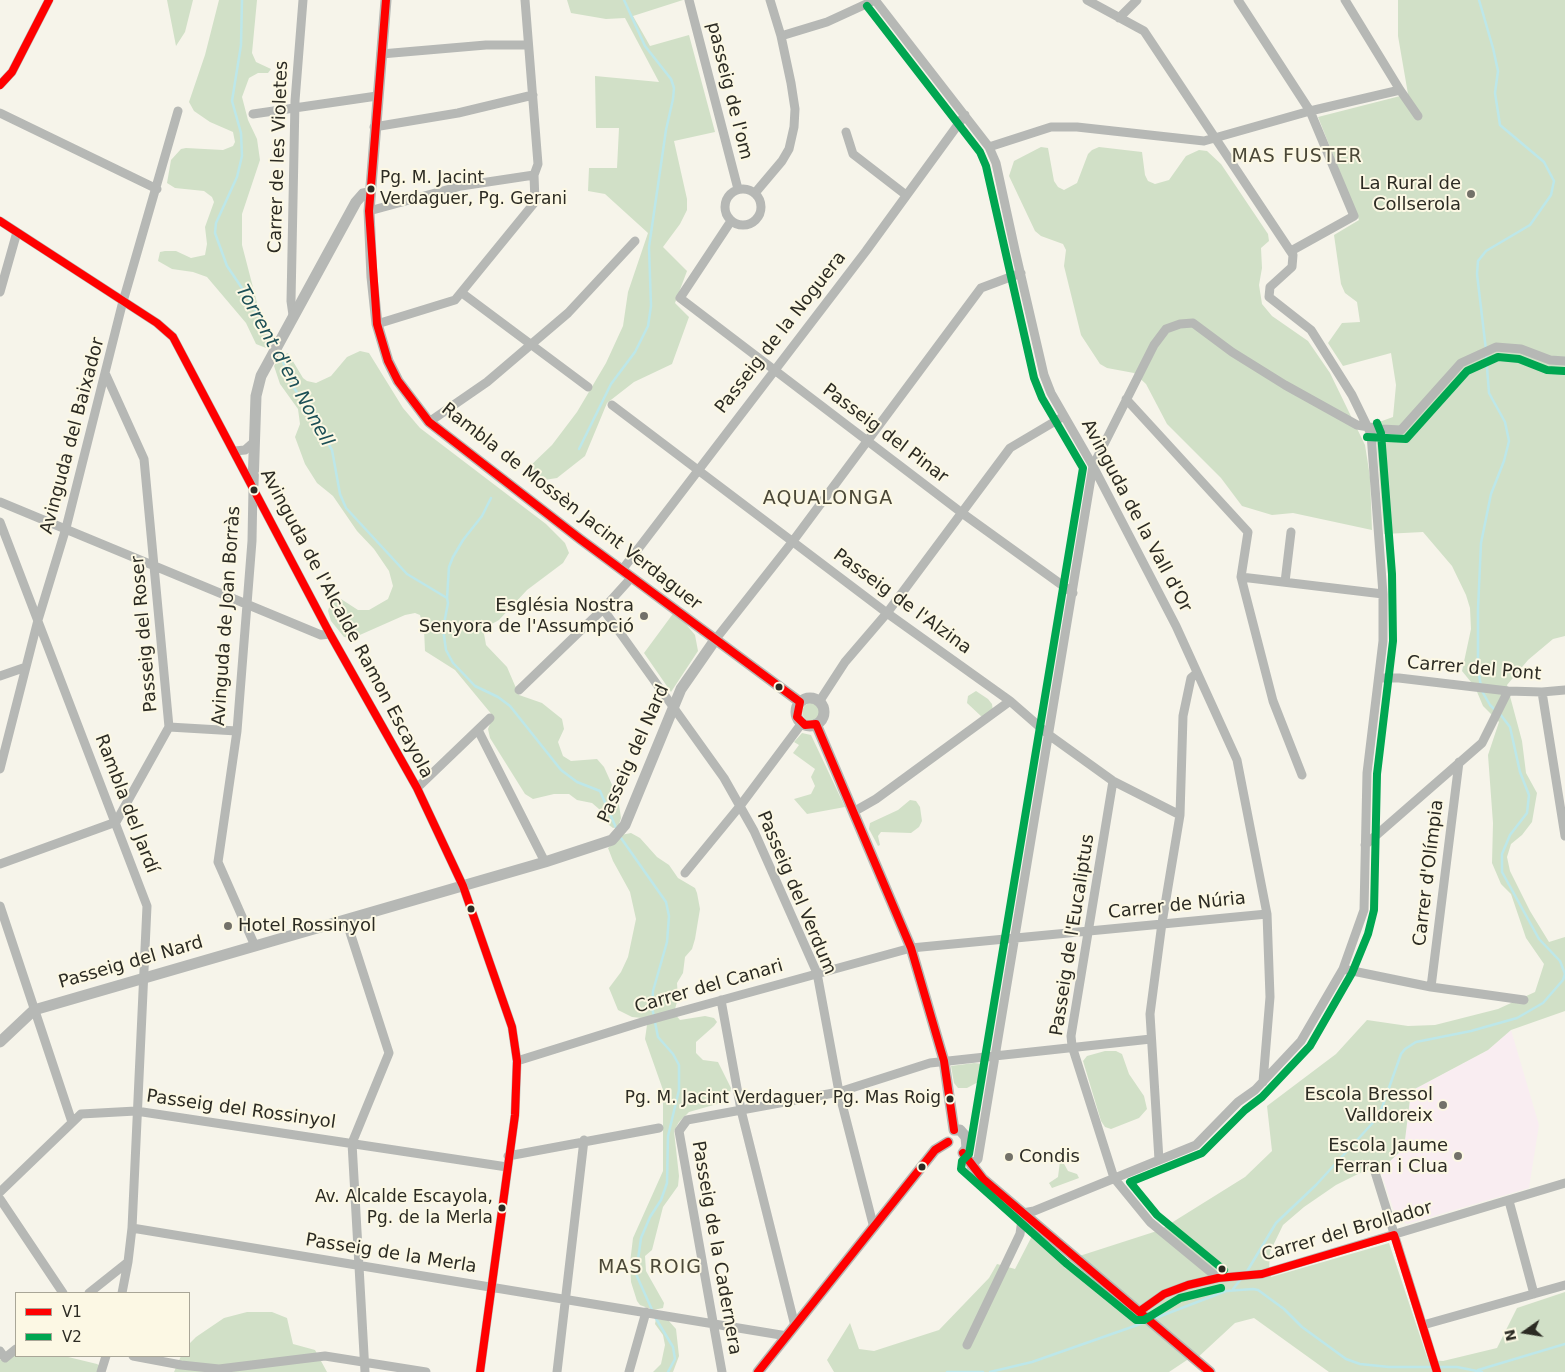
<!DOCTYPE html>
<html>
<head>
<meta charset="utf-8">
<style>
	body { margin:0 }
	#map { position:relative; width:1565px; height:1372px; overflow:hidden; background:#f6f4ea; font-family:"DejaVu Sans",sans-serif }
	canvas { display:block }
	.legend { position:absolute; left:15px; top:1292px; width:175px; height:65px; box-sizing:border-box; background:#fcf8e4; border:1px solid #a9a697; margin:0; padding:6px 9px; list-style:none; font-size:15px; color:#2c2b23 }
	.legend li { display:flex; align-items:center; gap:10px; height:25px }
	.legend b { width:25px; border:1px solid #a9a697 }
	.north { position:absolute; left:1500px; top:1307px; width:50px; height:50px; -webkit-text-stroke:4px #fcf8e4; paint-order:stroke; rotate:257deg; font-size:14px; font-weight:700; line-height:20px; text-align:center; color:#2c2b23 }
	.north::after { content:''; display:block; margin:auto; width:18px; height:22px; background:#2c2b23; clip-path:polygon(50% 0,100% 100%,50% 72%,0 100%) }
</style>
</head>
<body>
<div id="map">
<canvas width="1565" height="1372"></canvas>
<ul class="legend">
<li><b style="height:6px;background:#f00"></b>V1</li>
<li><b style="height:6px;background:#00a651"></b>V2</li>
</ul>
<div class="north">N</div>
</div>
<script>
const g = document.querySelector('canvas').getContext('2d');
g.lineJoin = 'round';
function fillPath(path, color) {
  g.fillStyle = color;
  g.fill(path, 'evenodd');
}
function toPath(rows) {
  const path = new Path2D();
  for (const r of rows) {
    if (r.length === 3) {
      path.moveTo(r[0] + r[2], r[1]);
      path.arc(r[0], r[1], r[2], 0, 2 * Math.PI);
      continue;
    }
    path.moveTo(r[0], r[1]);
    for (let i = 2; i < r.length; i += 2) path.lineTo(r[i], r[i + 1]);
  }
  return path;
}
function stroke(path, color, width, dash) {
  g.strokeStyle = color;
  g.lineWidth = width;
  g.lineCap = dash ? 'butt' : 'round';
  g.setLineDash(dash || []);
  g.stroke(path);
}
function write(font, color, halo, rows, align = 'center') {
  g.font = font + ' "DejaVu Sans",sans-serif';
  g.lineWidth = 4;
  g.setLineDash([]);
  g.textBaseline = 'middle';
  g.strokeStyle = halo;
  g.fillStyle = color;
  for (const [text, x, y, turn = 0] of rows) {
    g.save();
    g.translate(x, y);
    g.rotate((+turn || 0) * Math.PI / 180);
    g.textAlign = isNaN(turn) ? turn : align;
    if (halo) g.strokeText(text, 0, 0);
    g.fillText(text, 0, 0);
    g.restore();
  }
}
const education = toPath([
	[1511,1030,1539,1125,1529,1188,1407,1224,1396,1217,1379,1166,1387,1164,1404,1148,1411,1091,1488,1050]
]);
const green = toPath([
	[167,0,193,0,185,32,176,46],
	[219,0,257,0,252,53,256,62,271,69,268,73,258,73,249,78,242,97,248,120,257,139,260,160,242,214,242,245,263,326,269,336,270,344,266,348,256,344,246,323,207,277,193,272,172,269,158,261,160,252,165,251,176,251,191,258,205,255,207,244,205,227,214,202,212,197,204,191,175,188,167,183,171,160,181,149,186,148,223,150,233,146,235,142,233,132,210,122,194,111,189,102,205,55],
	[567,0,683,0,633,16,650,46,689,35,715,132,674,141,687,199,687,210,680,224,663,247,687,271,675,303,689,317,672,364,634,382,607,403,585,456,557,478,538,481,527,469,552,445,577,412,606,363,623,326,628,292,648,233,605,194,588,191,589,168,617,168,619,128,596,128,595,76,659,82,625,18,606,19,571,13],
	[1398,0,1565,0,1565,636,1553,639,1528,660,1507,685,1522,741,1526,773,1537,793,1532,822,1522,835,1511,844,1507,857,1510,871,1530,911,1549,942,1565,937,1565,1011,1511,1030,1488,1050,1411,1091,1404,1148,1387,1164,1364,1171,1336,1185,1304,1207,1283,1225,1270,1252,1269,1270,1271,1277,1389,1243,1428,1360,1443,1361,1497,1348,1517,1308,1565,1292,1565,1372,1329,1372,1254,1318,1235,1323,1195,1360,1187,1360,1169,1372,834,1372,827,1360,850,1323,859,1349,874,1351,939,1330,989,1278,997,1264,1015,1269,1033,1234,1037,1233,1067,1260,1160,1230,1245,1177,1272,1151,1267,1106,1336,1054,1367,1020,1408,1026,1435,1025,1498,1009,1535,992,1544,964,1526,938,1511,894,1501,884,1492,863,1493,823,1488,755,1499,722,1483,706,1475,687,1462,671,1471,629,1470,608,1466,595,1452,566,1423,532,1384,534,1377,445,1371,425,1393,417,1396,385,1391,353,1343,366,1328,343,1342,323,1360,322,1357,302,1345,293,1341,284,1334,235,1359,220,1318,117,1408,94,1398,36],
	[1041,147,1048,148,1054,181,1058,187,1064,190,1077,183,1088,154,1092,150,1099,147,1142,152,1145,175,1148,181,1155,184,1169,180,1186,156,1199,150,1207,151,1221,164,1268,234,1269,241,1261,248,1262,268,1259,285,1262,304,1272,316,1308,341,1330,373,1365,445,1370,477,1372,530,1293,513,1272,515,1242,506,1221,478,1167,424,1146,384,1134,373,1107,368,1100,364,1081,335,1064,266,1066,250,1063,244,1041,236,1035,231,1009,176,1014,161],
	[360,351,369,353,403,408,420,428,546,524,565,543,569,553,563,563,527,590,499,620,490,625,484,634,485,639,486,645,507,667,519,695,542,703,562,719,564,729,558,742,563,756,571,761,597,759,604,767,618,798,621,818,618,827,613,828,609,825,599,809,592,803,577,800,569,794,554,794,533,799,525,794,490,738,488,729,493,716,455,670,425,651,424,629,420,615,415,613,405,615,353,638,344,637,331,621,328,611,331,601,341,599,358,610,369,610,388,599,393,586,389,571,374,549,357,531,333,496,317,483,305,464,295,437,300,424,298,409,280,384,274,366,279,357,288,353,303,378,307,381,316,383,331,376,347,357],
	[675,611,695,635,698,651,671,692,644,653],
	[976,691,988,699,992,704,993,711,982,717,967,703,968,696],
	[811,712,9],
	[802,733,811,735,845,807,807,814,794,799,811,794,815,786,811,777,815,769,793,753,799,745,794,742],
	[910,800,916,801,920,807,922,821,919,827,911,833,881,832,878,836,880,845,878,846,869,829,870,823,898,810],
	[631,833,640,838,657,857,669,865,678,878,695,888,697,893,700,909,695,939,692,949,685,957,683,973,677,983,678,998,674,1013,680,1020,705,1016,714,1018,717,1022,714,1026,696,1042,696,1053,703,1060,718,1062,731,1088,730,1093,724,1102,689,1112,679,1122,674,1131,679,1176,678,1186,663,1207,652,1250,645,1256,646,1271,664,1303,663,1308,653,1310,640,1305,637,1301,631,1282,630,1263,633,1238,663,1171,663,1090,645,1039,647,1025,642,1018,632,1017,618,1010,609,988,621,972,628,957,636,919,630,892,613,861,608,848,621,835],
	[1105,1051,1116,1051,1122,1054,1129,1074,1144,1096,1147,1109,1139,1118,1111,1129,1105,1127,1101,1121,1083,1061,1087,1056],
	[974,1063,985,1064,982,1080,967,1088,958,1088,954,1083,951,1066],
	[1060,1161,1063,1162,1068,1171,1077,1174,1079,1178,1052,1188,1049,1183,1058,1177],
	[247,1312,272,1312,287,1318,293,1344,315,1350,327,1372,174,1372,181,1356,189,1356,189,1344,196,1337,224,1318],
	[656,1319,668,1320,676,1329,679,1356,673,1372,653,1372,661,1364,665,1345,663,1335,655,1324],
	[16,1350,16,1356,64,1356,97,1364,103,1368,101,1372,0,1372,0,1360]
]);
const stream = toPath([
	[242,0,241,45,232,101,241,133,242,156,237,177,216,223,215,233,227,266,246,294,274,343],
	[1479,0,1493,48,1498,71,1495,93,1500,125,1544,162,1554,181,1551,195,1530,225,1486,251,1478,261,1477,274,1486,350],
	[279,352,293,386,332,450,340,494,346,508,407,574,447,598,448,603,443,629,446,650,453,663,475,686,498,697,510,706,561,770,577,782,600,791,617,830],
	[579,449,611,384,635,352,648,326,651,306,649,247,666,130,673,99,674,88,671,79,645,46,624,0],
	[447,598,449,567,453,557,463,540,482,516,491,498],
	[1481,686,1478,670,1478,609,1481,543,1491,494,1504,461,1509,441,1505,422,1489,393,1486,355],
	[1482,691,1490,705,1496,711],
	[621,838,666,902,669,916,667,942,653,991,652,1007,658,1037,673,1054,679,1065,679,1090,668,1136,667,1183,661,1200,650,1217,641,1238,636,1274,653,1312],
	[1246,1273,1276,1223,1316,1185,1379,1116,1401,1054,1405,1049,1416,1042,1471,1031,1517,1018,1543,1003,1563,980,1565,974,1560,961,1539,939,1502,872,1502,854,1510,835,1527,813,1529,795,1520,772,1510,727,1500,714],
	[1233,1289,1241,1279],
	[655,1317,673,1347,675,1359,668,1372],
	[1153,1319,1226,1291,1253,1289,1258,1290,1284,1309,1302,1327,1346,1359,1360,1364,1389,1367,1457,1367,1482,1372],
	[1478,1370,1565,1344],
	[947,1372,983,1372],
	[990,1372,1032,1362,1146,1322]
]);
const minor = toPath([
	[689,0,738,189],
	[875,0,989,147,996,163,1015,250,1044,375,1051,393,1093,466,1176,626,1237,760,1267,914,1270,997,1263,1082],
	[1238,0,1310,111,1354,216,1291,251],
	[1345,0,1400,90,1418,116],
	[1119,18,1137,0],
	[781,36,827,22,875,0],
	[381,54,486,45,527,45],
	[0,85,12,72,49,0],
	[0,113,157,189],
	[253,114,377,96],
	[374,127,458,113,533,95],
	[846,132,853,154,906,195],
	[989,147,1051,127,1077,127,1204,141,1310,111,1400,90],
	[743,207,18],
	[755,193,782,161,789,149,794,127,795,109,791,83,781,36,770,0],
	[369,211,461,186,534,175],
	[0,221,157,323,173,337,330,634,417,788,463,886,512,1027,517,1061,515,1115,480,1372],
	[731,221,680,298,962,513,1073,593],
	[0,292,17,232],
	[462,293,588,387],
	[293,315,291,301,295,101,303,0],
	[377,324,455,300,535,202,534,175,538,164,525,0],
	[1126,399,1248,532,1241,577,1273,701,1302,775],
	[612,405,887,613,1010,701,1049,735,1113,781,1180,815],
	[429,422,487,382,568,313,635,241],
	[235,451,245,450,253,443],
	[253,487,252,541,237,731,218,862,255,946],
	[0,502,321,635,330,634],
	[0,522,147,906,132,1228,128,1262,122,1293],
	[622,570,866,251,965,115],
	[1241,577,1383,594],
	[1285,582,1291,532],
	[603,609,724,778,754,831,817,973,839,1092,874,1228],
	[715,640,793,541,981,288,1021,273],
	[0,676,26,667],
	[1380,678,1399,678,1508,691,1542,692,1565,690],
	[519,690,603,609,632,577],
	[1542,692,1565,836],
	[819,702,845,662,887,613,1010,448,1064,416],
	[169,727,237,731],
	[478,730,545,862],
	[0,769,38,620,66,528,122,305,178,111],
	[1113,781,1071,1036,1072,1046,1114,1178,1150,1222,1218,1278],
	[417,788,490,718],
	[855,811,876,799,1010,701],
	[1365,845,1482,743,1508,691],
	[0,864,116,822,169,727,144,459,106,375],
	[685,873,740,806,802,723],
	[0,906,72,1122],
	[346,920,389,1053,352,1143,365,1372],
	[1343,969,1431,987,1524,1000],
	[1431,987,1459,762],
	[721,1000,741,1110,795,1326],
	[517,1061,642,1022,911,948,1267,914],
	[508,1156,659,1128],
	[1159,1160,1150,1014,1162,923,1180,815,1183,716,1191,678,1197,673],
	[971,1166,978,1159,1093,466,1154,345,1166,329,1180,324,1193,323,1232,352,1285,385,1357,425,1381,429,1401,430,1461,363,1496,347,1521,349,1550,360,1565,361],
	[1375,1172,1437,1372],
	[0,1192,81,1114,136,1111,507,1167],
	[0,1199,63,1293],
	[1509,1201,1534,1294],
	[132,1228,787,1336],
	[89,1293,128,1262],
	[1140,1311,1164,1294,1188,1285,1218,1278,1262,1274,1565,1183],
	[1423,1325,1565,1285],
	[967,1345,1020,1234,1023,1213,1034,1211,1196,1145,1238,1102,1255,1090,1301,1041,1343,969,1364,910,1367,773,1383,641,1383,594,1371,434,1352,395,1311,330,1269,297,1270,287,1292,267,1293,255,1144,31,1087,0],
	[0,1351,5,1358,16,1349],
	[133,1356,181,1365,219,1369,325,1356,426,1372],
	[101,1372,106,1356],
	[557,1372,584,1140],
	[629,1372,646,1312],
	[722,1372,679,1131,687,1120,839,1092,930,1063,1151,1039]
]);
const tertiary = toPath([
	[386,0,369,211,372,277,377,324,388,361,398,381,429,422,456,443,580,539,800,702],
	[253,485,256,396,261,376,356,202,363,194,369,193],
	[810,712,14],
	[816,724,911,948,944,1061,954,1130],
	[0,1042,34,1010,545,862,612,840,625,825,681,689,715,640],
	[954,1130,960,1130,966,1137,967,1148,963,1153],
	[963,1153,983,1179,1210,1372],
	[758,1372,935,1150,948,1142]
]);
const bus1 = toPath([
	[386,0,369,211,377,324,388,361,398,381,429,422,580,539,800,702,797,717,805,725,816,724,911,948,944,1061,954,1130],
	[0,85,12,72,49,0],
	[0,221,157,323,173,337,330,634,417,788,463,886,512,1027,517,1061,515,1115,480,1372],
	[963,1153,983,1179,1210,1372],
	[1140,1311,1164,1294,1188,1285,1218,1278,1262,1274,1394,1235,1437,1372],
	[758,1372,935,1150,948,1142]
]);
const bus2 = toPath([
	[867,6,980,152,986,166,1034,378,1042,398,1083,468,969,1154,962,1161,961,1169,1067,1264,1136,1320,1144,1320,1180,1298,1221,1288],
	[1367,437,1406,439,1467,371,1498,357,1519,359,1547,370,1564,371],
	[1224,1270,1157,1215,1130,1182,1202,1153,1245,1110,1262,1097,1310,1046,1352,973,1368,934,1374,910,1377,774,1393,641,1392,574,1381,433,1377,423]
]);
const markers = [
	[371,189,4.5,"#2c2b23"],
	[1471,194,5,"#737169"],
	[254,490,4.5,"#2c2b23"],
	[644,616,5,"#737169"],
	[779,687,4.5,"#2c2b23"],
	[471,909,4.5,"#2c2b23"],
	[228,926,5,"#737169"],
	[950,1099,4.5,"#2c2b23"],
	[1443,1105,5,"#737169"],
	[1458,1156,5,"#737169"],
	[1009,1157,5,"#737169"],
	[922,1167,4.5,"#2c2b23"],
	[502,1208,4.5,"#2c2b23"],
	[1222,1269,4.5,"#2c2b23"]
];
const busNames = [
	["Pg. M. Jacint",380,179,"left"],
	["Verdaguer, Pg. Gerani",380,200,"left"],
	["Pg. M. Jacint Verdaguer, Pg. Mas Roig",941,1099],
	["Av. Alcalde Escayola,",493,1198],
	["Pg. de la Merla",493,1219]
];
const streetNames = [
	["passeig de l'om",729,91,76],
	["Carrer de les Violetes",279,157,-88],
	["Passeig de la Noguera",781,333,-52],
	["Passeig del Pinar",885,434,37],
	["Avinguda del Baixador",73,436,-75],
	["Rambla de Mossèn Jacint Verdaguer",571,507,38],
	["Avinguda de la Vall d'Or",1136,516,62],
	["Passeig de l'Alzina",902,602,36],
	["Avinguda de Joan Borràs",227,616,-86],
	["Avinguda de l'Alcalde Ramon Escayola",346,624,62],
	["Passeig del Roser",145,634,-95],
	["Carrer del Pont",1474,669,5],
	["Passeig del Nard",634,754,-66],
	["Rambla del Jardí",126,804,69],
	["Carrer d'Olímpia",1429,873,-83],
	["Passeig del Verdum",796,893,67],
	["Carrer de Núria",1177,906,-6],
	["Passeig de l'Eucaliptus",1073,935,-81],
	["Passeig del Nard",131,963,-16],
	["Carrer del Canari",709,987,-16],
	["Passeig del Rossinyol",241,1110,8],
	["Carrer del Brollador",1347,1232,-16],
	["Passeig de la Cadernera",716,1248,80],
	["Passeig de la Merla",391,1254,9]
];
const poiNames = [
	["La Rural de",1461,184],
	["Collserola",1461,205],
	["Església Nostra",634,606],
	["Senyora de l'Assumpció",634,627],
	["Hotel Rossinyol",238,926,"left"],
	["Escola Bressol",1433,1095],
	["Valldoreix",1433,1116],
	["Escola Jaume",1448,1146],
	["Ferran i Clua",1448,1167],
	["Condis",1019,1157,"left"]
];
const neighbourhoodNames = [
	["MAS FUSTER",1297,157],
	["AQUALONGA",828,499],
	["MAS ROIG",650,1268]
];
const waterNames = [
	["Torrent d'en Nonell",284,366,61]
];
fillPath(education, '#f9edf1');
fillPath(green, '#d1e0c7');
stroke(stream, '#bde7e9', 2.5);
stroke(minor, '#b6b8b5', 9);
stroke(tertiary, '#b6b8b5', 11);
stroke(bus1, '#f00', 8);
stroke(bus2, '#00a651', 8);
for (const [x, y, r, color] of markers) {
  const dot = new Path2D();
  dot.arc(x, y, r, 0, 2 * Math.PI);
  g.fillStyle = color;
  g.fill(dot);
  stroke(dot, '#fcf8e4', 2);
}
write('17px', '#2c2b23', '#fcf8e4', busNames, 'right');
write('18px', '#2c2b23', '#fcf8e4', streetNames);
write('18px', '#2c2b23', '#fcf8e4', poiNames, 'right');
g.letterSpacing = '1px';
write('19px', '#4b4838', '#fcf8e4', neighbourhoodNames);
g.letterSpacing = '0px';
write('italic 19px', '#1c4f56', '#fcf8e4', waterNames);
</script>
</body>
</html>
